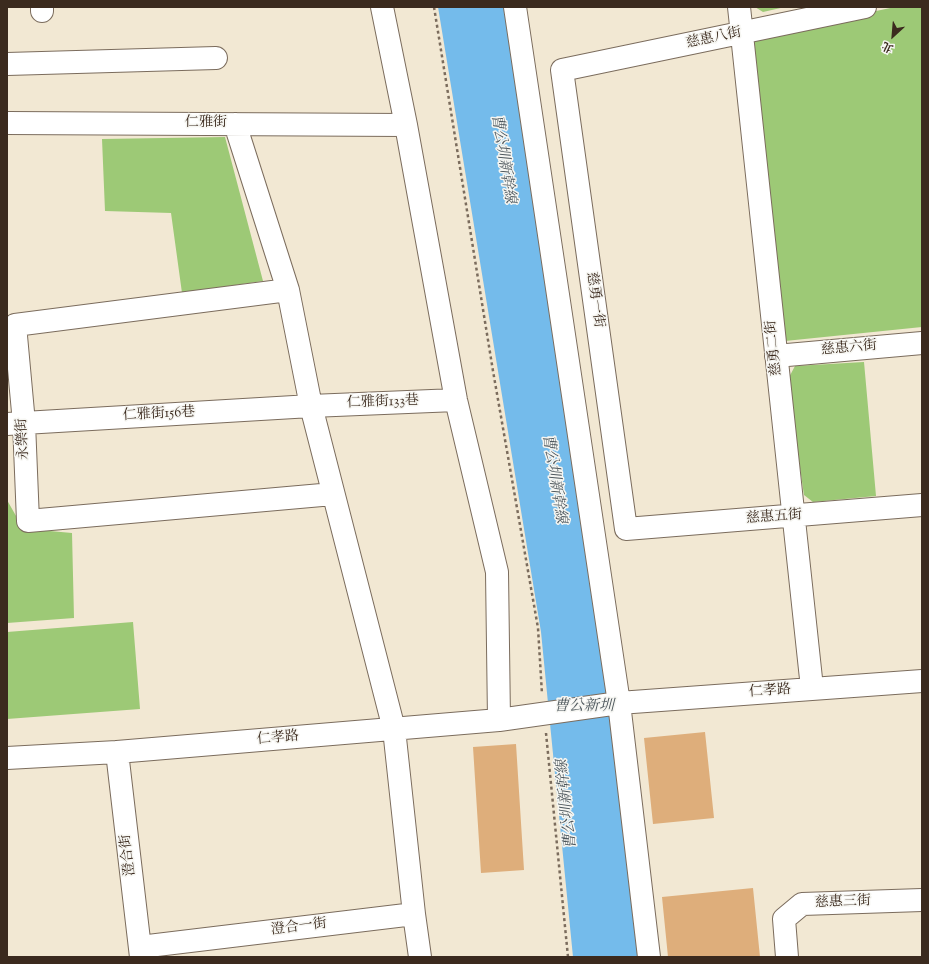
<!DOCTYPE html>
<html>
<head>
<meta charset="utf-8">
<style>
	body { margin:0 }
	#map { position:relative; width:929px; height:964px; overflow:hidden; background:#f2e8d3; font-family:"Sorts Mill Goudy","Noto Serif TC",serif }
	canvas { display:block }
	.frame { position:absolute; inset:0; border:8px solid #3b2a1e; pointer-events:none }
	.north { position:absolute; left:873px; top:16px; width:40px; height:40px; -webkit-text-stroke:3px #f6f6f2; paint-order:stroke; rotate:206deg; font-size:11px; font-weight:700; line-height:16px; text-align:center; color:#3b2a1e }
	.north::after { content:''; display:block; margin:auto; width:14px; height:18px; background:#3b2a1e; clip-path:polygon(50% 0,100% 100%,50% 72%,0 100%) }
</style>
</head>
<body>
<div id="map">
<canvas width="929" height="964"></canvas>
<div class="frame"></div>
<div class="north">北</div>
</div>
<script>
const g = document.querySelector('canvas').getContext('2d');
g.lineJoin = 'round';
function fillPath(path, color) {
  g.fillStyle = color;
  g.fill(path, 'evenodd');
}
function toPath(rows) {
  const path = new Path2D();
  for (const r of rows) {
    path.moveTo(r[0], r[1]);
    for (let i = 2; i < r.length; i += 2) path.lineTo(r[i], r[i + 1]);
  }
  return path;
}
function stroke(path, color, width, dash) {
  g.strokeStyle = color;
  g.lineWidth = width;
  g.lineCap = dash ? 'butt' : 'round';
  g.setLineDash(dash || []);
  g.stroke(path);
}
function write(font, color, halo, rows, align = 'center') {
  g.font = font + ' "Sorts Mill Goudy","Noto Serif TC",serif';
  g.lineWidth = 3;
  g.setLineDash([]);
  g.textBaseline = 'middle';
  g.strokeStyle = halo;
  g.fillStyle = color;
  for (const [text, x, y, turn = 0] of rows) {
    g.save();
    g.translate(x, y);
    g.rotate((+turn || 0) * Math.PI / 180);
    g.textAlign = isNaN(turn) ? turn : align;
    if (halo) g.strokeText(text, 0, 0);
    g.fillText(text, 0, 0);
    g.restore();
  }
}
const green = toPath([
	[755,7,785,7,763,12],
	[895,7,922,7,922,327,785,341,749,38],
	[225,137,263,281,182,293,171,213,105,211,102,139],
	[864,362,876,496,813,502,804,495,787,381,795,366],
	[7,500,20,523,28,529,72,533,74,618,7,623],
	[133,622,140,709,7,719,7,632]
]);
const water = toPath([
	[438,7,510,7,619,703,639,957,573,957,541,632]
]);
const building = toPath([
	[705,732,714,818,653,824,644,738],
	[516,744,524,870,481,873,473,747],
	[753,888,760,957,668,957,662,897]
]);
const path = toPath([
	[434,7,493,371,538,628,542,694],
	[546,733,568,957]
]);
const minor = toPath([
	[382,7,406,125,456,400,497,572,499,720],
	[515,7,619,703,649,957],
	[739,7,812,688],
	[865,7,562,70,626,529,922,505],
	[42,11,42,7],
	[7,64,216,58],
	[7,123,406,125],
	[235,124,288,290,311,406,394,729,414,914],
	[288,290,15,325,24,423,28,521,333,494],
	[776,356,922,343],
	[7,424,311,406,456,400],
	[117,752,141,957],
	[7,758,117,752,499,720,619,703,922,681],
	[140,947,414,914,420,957],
	[787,957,784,919,802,904,922,900]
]);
const streetNames = [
	["慈惠八街",714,39,-12],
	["仁雅街",206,124],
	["慈勇一街",594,300,82],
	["慈勇二街",775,348,-96],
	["慈惠六街",849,349,-5],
	["仁雅街133巷",383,403,-2],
	["仁雅街156巷",159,415,-3],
	["永樂街",24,439,-93],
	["慈惠五街",774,518,-4],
	["仁孝路",770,692,-4],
	["仁孝路",278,739,-5],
	["澄合街",129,855,-97],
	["慈惠三街",843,903,-2],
	["澄合一街",299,928,-7]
];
const waterNames = [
	["曹公圳新幹線",502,159,81],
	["曹公圳新幹線",553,479,81],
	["曹公新圳",584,707],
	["曹公圳新幹線",568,804,-96]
];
fillPath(green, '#9dc976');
fillPath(water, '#74bbeb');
fillPath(building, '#deae7b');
stroke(minor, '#7b6c5d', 24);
stroke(path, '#7b6c5d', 2.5, [3, 3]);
stroke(minor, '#fff', 22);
write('14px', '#3b2a1e', '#f6f6f2', streetNames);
write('italic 15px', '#4c565c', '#f6f6f2', waterNames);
</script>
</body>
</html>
